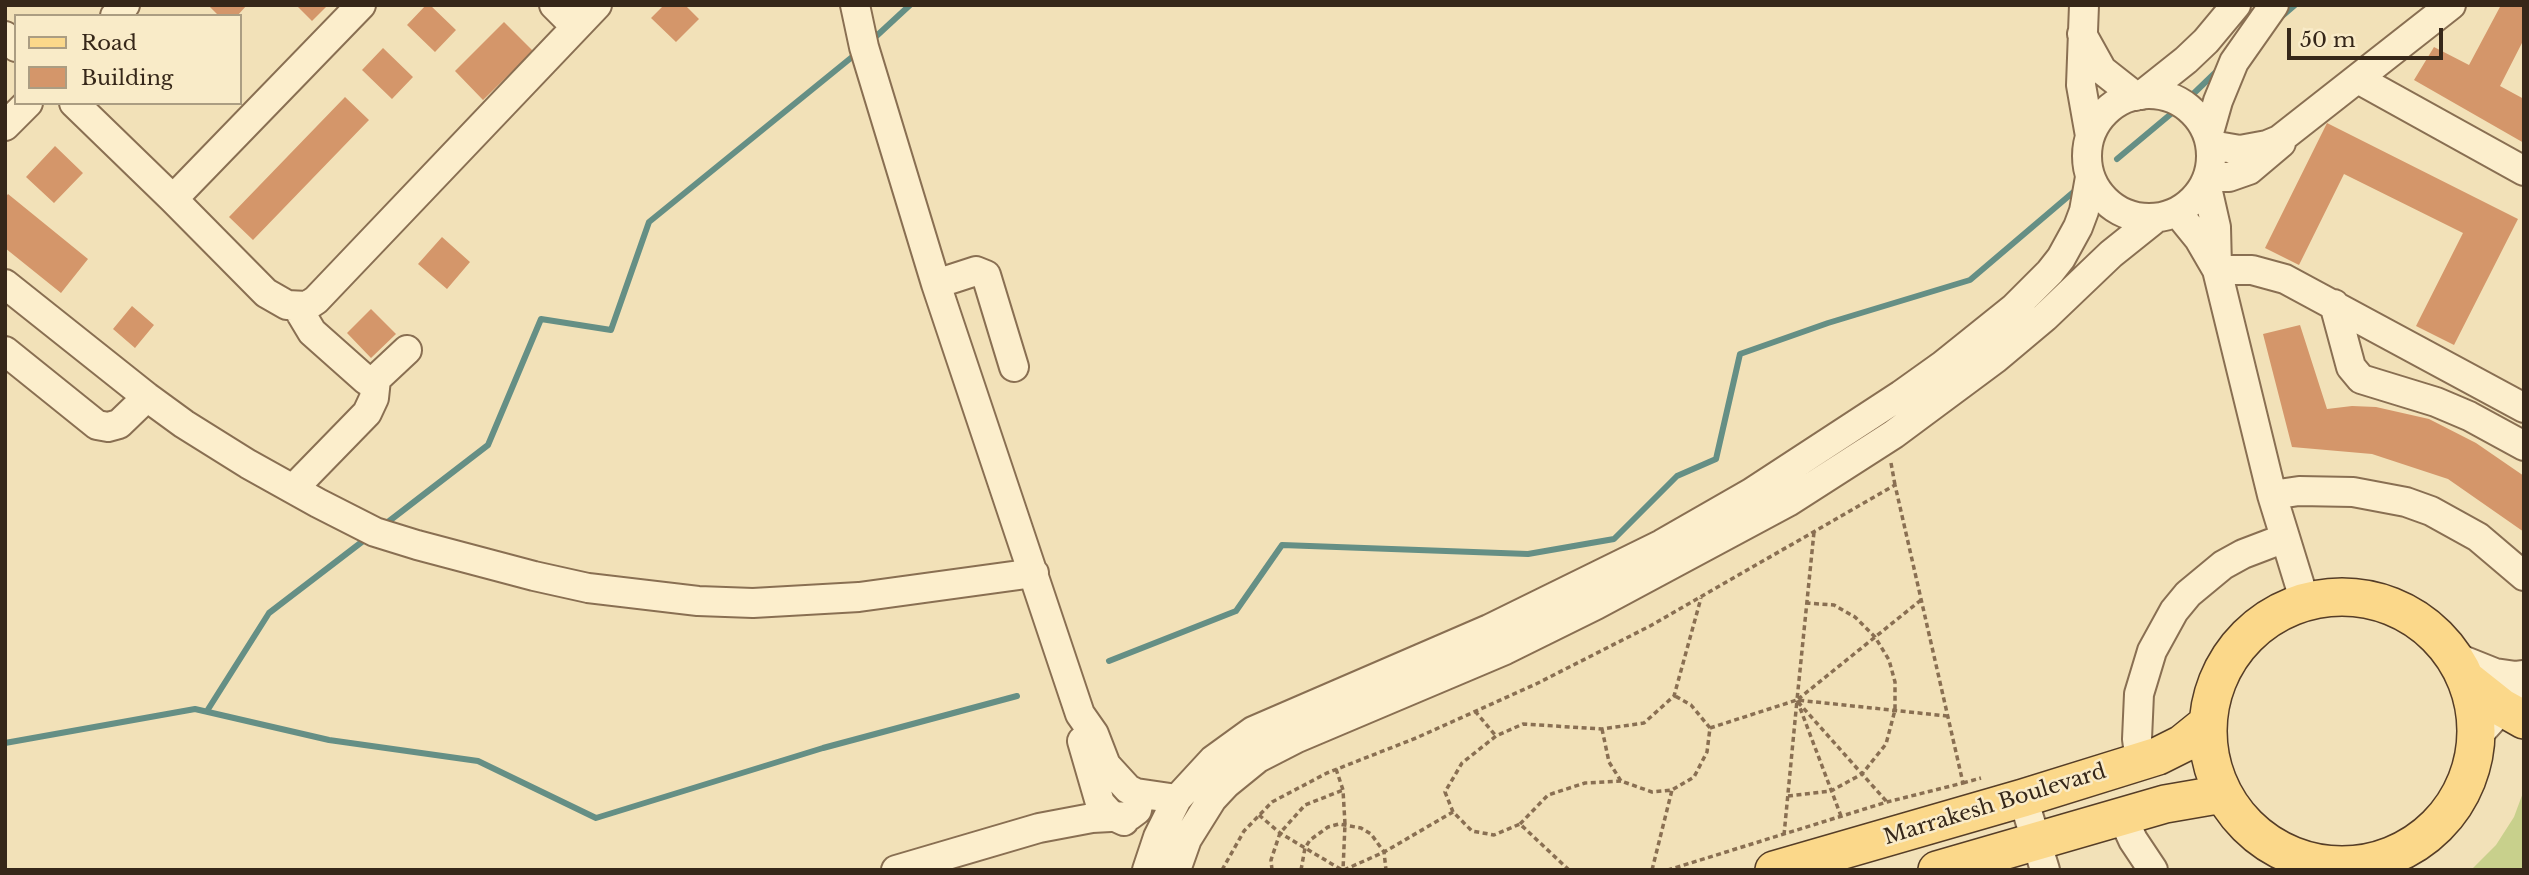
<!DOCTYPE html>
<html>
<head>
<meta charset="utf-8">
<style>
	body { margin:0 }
	#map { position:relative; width:2529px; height:875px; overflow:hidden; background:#f2e1b8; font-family:"Libre Baskerville",serif }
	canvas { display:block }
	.frame { position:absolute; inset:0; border:7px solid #362719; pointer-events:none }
	.legend { position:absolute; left:14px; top:14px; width:228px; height:91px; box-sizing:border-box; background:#f9ebc8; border:2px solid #ab9d82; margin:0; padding:9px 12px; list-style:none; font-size:21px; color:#362719 }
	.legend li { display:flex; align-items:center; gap:14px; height:35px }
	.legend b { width:35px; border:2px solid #ab9d82 }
	.scale { position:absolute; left:2287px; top:28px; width:156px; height:32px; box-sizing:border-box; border:4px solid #362719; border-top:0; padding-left:9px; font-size:21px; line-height:24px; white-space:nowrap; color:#362719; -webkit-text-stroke:5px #f9ebc8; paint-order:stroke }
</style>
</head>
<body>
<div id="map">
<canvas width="2529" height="875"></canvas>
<div class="frame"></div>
<ul class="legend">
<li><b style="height:9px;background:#fbd88a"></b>Road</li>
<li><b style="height:19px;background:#d4966a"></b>Building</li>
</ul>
<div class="scale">50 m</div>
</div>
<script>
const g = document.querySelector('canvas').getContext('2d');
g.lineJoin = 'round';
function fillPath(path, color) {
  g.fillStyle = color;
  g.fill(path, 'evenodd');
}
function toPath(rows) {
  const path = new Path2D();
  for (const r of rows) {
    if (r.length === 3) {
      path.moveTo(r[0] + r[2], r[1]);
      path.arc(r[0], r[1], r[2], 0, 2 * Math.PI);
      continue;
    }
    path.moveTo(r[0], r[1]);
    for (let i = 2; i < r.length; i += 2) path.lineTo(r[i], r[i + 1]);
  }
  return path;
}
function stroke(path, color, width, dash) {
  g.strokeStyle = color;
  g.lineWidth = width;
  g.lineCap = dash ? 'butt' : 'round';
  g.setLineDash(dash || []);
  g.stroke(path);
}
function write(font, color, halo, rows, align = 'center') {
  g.font = font + ' "Libre Baskerville",serif';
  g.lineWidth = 5;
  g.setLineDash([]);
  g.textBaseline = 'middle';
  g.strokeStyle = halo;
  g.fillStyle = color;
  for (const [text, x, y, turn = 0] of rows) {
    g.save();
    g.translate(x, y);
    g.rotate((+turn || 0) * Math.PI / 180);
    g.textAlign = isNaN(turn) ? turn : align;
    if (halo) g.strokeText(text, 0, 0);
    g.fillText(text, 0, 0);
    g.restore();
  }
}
const green = toPath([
	[2524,790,2524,870,2471,870,2496,845,2514,817]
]);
const stream = toPath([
	[2281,17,2295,5],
	[870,42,910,5],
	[2190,97,2218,70],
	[2117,159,2178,108],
	[384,525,488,445,541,319,611,330,649,222,857,53],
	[1109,661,1236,611,1282,545,1528,554,1614,539,1677,476,1716,459,1740,354,1828,323,1970,280,2077,189],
	[207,711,269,613,367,538],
	[5,743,195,709,329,740,478,761,596,818,823,748,1017,696]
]);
const building = toPath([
	[208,5,247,5,237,16,219,16],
	[296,5,328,5,312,21],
	[426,5,430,5,456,30,435,52,407,25],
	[664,5,685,5,699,19,676,42,651,18],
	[2501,5,2524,5,2524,39,2500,86,2524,99,2524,143,2414,80,2434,47,2469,65],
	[504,22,533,51,483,100,455,71],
	[383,48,413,77,392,99,362,70],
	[345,97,369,120,253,240,229,217],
	[2327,123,2518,219,2454,345,2416,326,2463,233,2344,174,2299,265,2265,248],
	[55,146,83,173,54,203,26,177],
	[8,194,88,259,61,293,5,248,5,198],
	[442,237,470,262,447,289,418,264],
	[132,306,154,325,135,348,113,329],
	[371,309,396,334,371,358,347,333],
	[2300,325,2327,409,2352,406,2376,407,2429,419,2476,443,2524,476,2524,532,2448,479,2372,454,2292,447,2263,334]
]);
const path = toPath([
	[1891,463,1895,485],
	[1921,600,1797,700,1947,716],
	[1798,702,1887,802],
	[1475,711,1496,736],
	[1710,728,1797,700,1814,532],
	[1602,729,1609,762,1621,781,1652,792,1672,790,1694,777,1707,752,1710,728,1691,705,1675,696],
	[1336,769,1343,790,1345,824,1343,870],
	[1963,783,1981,778],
	[1788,796,1831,791,1862,774,1886,744,1895,710,1895,682,1889,660,1875,637,1855,617,1834,605,1807,603],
	[1259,815,1280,833,1342,870],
	[1520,824,1548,795,1585,783,1621,781],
	[1784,835,1797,700,1841,816],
	[1222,870,1244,831,1272,802,1327,773,1416,738,1536,684,1650,626,1895,485,1963,783,1887,802,1668,870],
	[1272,870,1271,860,1280,833,1305,805,1343,790],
	[1301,870,1305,848,1310,840,1328,827,1339,824,1361,828,1371,834,1384,852,1386,870],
	[1344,870,1384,852,1453,812],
	[1569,870,1520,824,1494,835,1472,831,1453,812,1445,792,1462,763,1496,736,1523,724,1602,729,1644,723,1674,696,1701,598],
	[1652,870,1672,790]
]);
const minor = toPath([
	[554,5,576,27],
	[855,5,864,47,936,284,1080,714,1094,734,1106,765,1128,789,1136,793,1177,799],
	[2084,5,2081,85,2090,136],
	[115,16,125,5],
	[2082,34,2102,70,2135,96],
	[5,36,16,47],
	[2358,79,2524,171],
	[2149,156,62],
	[2142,95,2186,60,2206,41,2236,5],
	[74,103,173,199,266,293,287,305,307,306,316,300,597,5],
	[5,126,28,103],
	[2208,136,2218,101,2234,62,2274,5],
	[2211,145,2240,150,2267,145,2279,140,2451,5],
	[2208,177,2229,177,2249,170,2281,143],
	[2206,183,2216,227,2217,267],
	[173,199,361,5],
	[2177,212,2199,239,2217,270,2272,495,2305,602],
	[2217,270,2252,270,2285,279,2524,408],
	[5,284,147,397,184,424,248,464,318,503,375,532,417,545,534,576,588,588,698,601,753,603,859,597,1034,573],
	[936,284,976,271,986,275,1014,367],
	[2334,304,2351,367,2361,379,2436,402,2469,416,2524,446],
	[297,307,312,332,366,380,376,379,407,350],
	[5,351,97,425,108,427,119,424,147,397],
	[293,489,367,413,374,398,376,379],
	[2272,495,2299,491,2353,492,2406,502,2431,511,2478,537,2524,576],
	[2455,657,2495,673,2516,676,2524,675],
	[2477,736,2515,694],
	[1082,741,1100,803,1111,815,1124,821],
	[2140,761,2137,739,2139,694,2152,651,2174,611,2188,594,2223,565,2243,554,2285,538],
	[2023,798,2045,870],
	[2122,816,2133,840,2153,870],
	[896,870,1039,828,1092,818,1129,816,1137,810,1139,799,1136,793],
	[1147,870,1158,837,1177,799,1213,760,1253,731,1489,629,1662,544,1751,493,1901,395,1943,365,2014,308,2050,272,2061,258,2078,227,2084,211,2090,177],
	[1176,870,1187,839,1212,799,1226,784,1258,758,1297,738,1505,650,1596,605,1788,502,1894,434,1995,359,2045,317,2111,254,2156,218]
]);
const major = toPath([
	[2342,731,134],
	[2467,680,2501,707,2524,720],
	[1774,870,2023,798,2158,756,2182,744,2208,723],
	[1937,870,2165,804,2223,794]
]);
const streetNames = [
	["Marrakesh Boulevard",1995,805,-17]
];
fillPath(green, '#c8d08c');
stroke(stream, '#658f85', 6);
fillPath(building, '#d4966a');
stroke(minor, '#896f52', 32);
stroke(major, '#553d27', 40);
stroke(path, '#896f52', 3.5, [5, 3.5]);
stroke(minor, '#fceecc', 28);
stroke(major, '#fbd88a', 37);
write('21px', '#362719', '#f9ebc8', streetNames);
</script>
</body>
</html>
